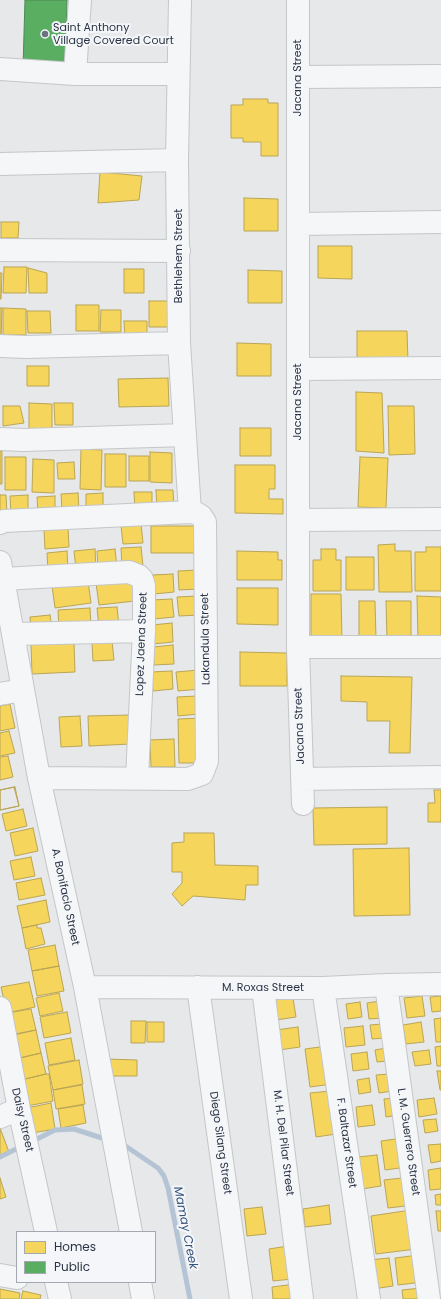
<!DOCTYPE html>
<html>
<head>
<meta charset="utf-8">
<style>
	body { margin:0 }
	#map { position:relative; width:441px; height:1299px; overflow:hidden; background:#e6e8ea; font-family:Poppins,sans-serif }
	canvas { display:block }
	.legend { position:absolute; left:16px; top:1231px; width:140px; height:52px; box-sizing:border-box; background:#f4f6f9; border:1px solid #a4a8b1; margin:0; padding:5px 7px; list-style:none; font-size:12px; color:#2b3445 }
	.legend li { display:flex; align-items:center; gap:8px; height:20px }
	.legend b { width:20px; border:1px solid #a4a8b1 }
</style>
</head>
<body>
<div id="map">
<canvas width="441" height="1299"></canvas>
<ul class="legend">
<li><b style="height:11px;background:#f6d55c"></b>Homes</li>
<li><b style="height:11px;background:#5aae61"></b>Public</li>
</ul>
</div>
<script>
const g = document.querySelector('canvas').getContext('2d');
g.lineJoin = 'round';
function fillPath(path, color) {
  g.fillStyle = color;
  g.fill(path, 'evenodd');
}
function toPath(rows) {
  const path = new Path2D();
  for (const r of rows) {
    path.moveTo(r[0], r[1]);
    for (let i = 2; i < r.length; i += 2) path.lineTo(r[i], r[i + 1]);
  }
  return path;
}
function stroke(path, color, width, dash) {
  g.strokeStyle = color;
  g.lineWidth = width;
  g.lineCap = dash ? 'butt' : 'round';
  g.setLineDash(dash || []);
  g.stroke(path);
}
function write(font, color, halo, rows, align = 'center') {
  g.font = font + ' Poppins,sans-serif';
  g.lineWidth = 4;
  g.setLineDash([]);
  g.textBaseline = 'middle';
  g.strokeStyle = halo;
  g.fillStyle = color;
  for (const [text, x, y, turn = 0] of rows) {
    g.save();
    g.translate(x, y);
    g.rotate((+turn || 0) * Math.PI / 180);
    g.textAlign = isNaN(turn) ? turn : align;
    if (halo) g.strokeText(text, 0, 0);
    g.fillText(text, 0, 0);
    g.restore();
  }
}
const homes = toPath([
	[243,99,268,99,268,103,278,103,278,156,261,156,261,142,243,142,243,138,231,138,231,105,243,105,243,99],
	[100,172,142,176,139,200,98,203,100,172],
	[244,198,278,199,278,231,244,231,244,198],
	[1,222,19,222,18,238,1,238,1,222],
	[318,246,352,246,352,279,318,278,318,246],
	[4,267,27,267,26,293,3,293,4,267],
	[28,268,47,273,47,293,29,293,28,268],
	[124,269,144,269,144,293,124,293,124,269],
	[248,270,282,271,282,303,248,303,248,270],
	[0,273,2,273,1,299,0,299,0,273],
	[149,301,172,301,172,327,149,327,149,301],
	[76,305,99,305,99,331,76,331,76,305],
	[0,308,2,308,1,339,0,339,0,308],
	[3,308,26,309,26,335,3,335,3,308],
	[101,310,121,310,121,332,100,332,101,310],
	[27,311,50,311,51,333,28,333,27,311],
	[124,321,147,321,147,340,125,340,124,321],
	[357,331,407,331,408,362,357,362,357,331],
	[237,343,271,344,271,376,237,376,237,343],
	[27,366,49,366,49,386,27,386,27,366],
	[168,378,169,406,119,407,118,379,168,378],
	[356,392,382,393,384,453,356,451,356,392],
	[29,403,52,404,52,430,29,430,29,403],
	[54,403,73,403,73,425,55,425,54,403],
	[3,406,20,406,24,423,3,426,3,406],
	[388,406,414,406,415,454,389,455,388,406],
	[240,428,271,428,271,456,240,456,240,428],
	[81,449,102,450,101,490,80,489,81,449],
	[0,451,2,451,2,484,0,484,0,451],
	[150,452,172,453,172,483,150,482,150,452],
	[105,454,126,454,126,487,105,487,105,454],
	[129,456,149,456,149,481,129,481,129,456],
	[5,457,26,457,26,490,5,490,5,457],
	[360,457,388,458,386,508,358,507,360,457],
	[33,459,54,460,54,493,32,492,33,459],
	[74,462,75,479,58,479,57,463,74,462],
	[235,465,275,465,275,489,269,489,269,499,283,499,283,514,235,513,235,465],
	[156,490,173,490,174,507,157,508,156,490],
	[134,492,152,492,152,509,135,510,134,492],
	[78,493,79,510,62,511,61,494,78,493],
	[103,493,103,511,86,511,86,494,103,493],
	[0,495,6,495,7,514,0,514,0,495],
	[28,495,28,513,11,513,10,496,28,495],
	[55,496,55,513,38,514,37,497,55,496],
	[141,524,143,543,123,544,121,526,141,524],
	[151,526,197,526,197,553,151,553,151,526],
	[68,527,69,547,45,549,44,529,68,527],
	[395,544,395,551,411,551,412,592,379,592,378,545,395,544],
	[141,547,143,566,122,567,121,548,141,547],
	[426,547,441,547,441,591,415,591,415,552,426,552,426,547],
	[95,549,96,568,76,569,74,551,95,549],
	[115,549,117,567,98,568,97,551,115,549],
	[321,549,336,549,336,560,341,560,341,591,313,591,313,560,321,560,321,549],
	[67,551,68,570,48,572,47,553,67,551],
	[237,551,278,552,278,560,282,560,282,580,237,580,237,551],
	[346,557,374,557,374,590,346,590,346,557],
	[198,570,199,589,179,590,178,571,198,570],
	[173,574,174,592,154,594,153,575,173,574],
	[132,578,135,601,99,605,96,583,132,578],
	[88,581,91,603,55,608,52,586,88,581],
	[237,588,278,588,278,625,237,624,237,588],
	[311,594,341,594,342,641,311,641,311,594],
	[197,596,199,615,179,616,177,597,197,596],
	[417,596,441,597,441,638,418,638,417,596],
	[172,599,174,617,154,619,152,600,172,599],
	[359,601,375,601,376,639,359,640,359,601],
	[386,601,411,601,411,640,387,640,386,601],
	[117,607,119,626,99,627,97,608,117,607],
	[90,608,91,627,59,629,58,610,90,608],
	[50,615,52,628,31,630,30,617,50,615],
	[172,623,173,642,153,644,152,625,172,623],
	[112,641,114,660,93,661,92,643,112,641],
	[74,643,75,672,32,674,31,644,74,643],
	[173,645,174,664,154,665,153,647,173,645],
	[240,652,287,653,287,686,240,686,240,652],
	[199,670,201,689,178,691,176,672,199,670],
	[172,671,173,689,153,691,151,672,172,671],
	[341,676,412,677,410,753,389,753,390,721,367,721,367,702,341,701,341,676],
	[197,696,199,714,178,716,177,697,197,696],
	[10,704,15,728,0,731,0,706,10,704],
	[130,715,131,744,89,746,88,716,130,715],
	[80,716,82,746,61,747,59,717,80,716],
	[202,718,203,763,179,763,178,719,202,718],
	[9,731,15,753,0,756,0,733,9,731],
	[174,739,175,767,151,767,150,740,174,739],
	[8,756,13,777,0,780,0,757,8,756],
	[14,787,19,806,0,810,0,790,14,787],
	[15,787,19,806,0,810,0,790,15,787],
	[434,790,441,790,441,822,428,822,428,803,435,803,434,790],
	[387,807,387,844,314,845,313,808,387,807],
	[23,809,27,826,6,831,2,814,23,809],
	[33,828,38,851,15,856,10,833,33,828],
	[184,833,214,833,215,865,258,866,258,885,246,885,245,900,193,896,182,906,172,894,182,883,182,872,172,872,172,843,184,842,184,833],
	[409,848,410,915,354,916,353,849,409,848],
	[31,857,35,876,14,880,10,861,31,857],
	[41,878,45,895,19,900,16,883,41,878],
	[46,900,50,922,22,928,17,906,46,900],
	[37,925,37,928,41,928,45,944,26,949,22,928,37,925],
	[55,945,59,966,32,971,28,950,55,945],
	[59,966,64,991,37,996,32,971,59,966],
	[29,982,35,1007,7,1013,1,987,29,982],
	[292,992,296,1017,276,1020,273,994,292,992],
	[59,993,63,1011,40,1016,36,998,59,993],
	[422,996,425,1016,407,1018,404,998,422,996],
	[441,996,441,1011,432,1012,430,997,441,996],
	[380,1001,382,1018,369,1019,367,1003,380,1001],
	[360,1002,362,1017,348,1019,346,1004,360,1002],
	[31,1009,36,1030,10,1035,7,1013,31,1009],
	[67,1012,71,1033,44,1038,40,1017,67,1012],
	[441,1018,441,1042,436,1042,434,1019,441,1018],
	[131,1021,146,1021,145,1043,131,1043,131,1021],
	[147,1022,164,1022,164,1042,147,1042,147,1022],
	[421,1022,424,1042,406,1044,403,1025,421,1022],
	[382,1024,384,1038,372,1039,370,1025,382,1024],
	[363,1026,365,1045,346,1047,344,1028,363,1026],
	[298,1027,300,1047,279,1050,276,1030,298,1027],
	[36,1030,41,1053,15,1059,9,1036,36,1030],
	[71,1038,75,1060,49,1065,45,1043,71,1038],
	[327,1046,332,1084,310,1087,305,1049,327,1046],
	[441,1046,441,1066,437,1066,435,1047,441,1046],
	[386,1048,388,1061,377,1062,375,1050,386,1048],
	[429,1050,431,1064,415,1066,412,1052,429,1050],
	[367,1052,369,1069,353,1071,351,1054,367,1052],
	[41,1053,46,1074,25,1079,20,1058,41,1053],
	[106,1059,137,1060,137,1076,108,1076,106,1059],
	[79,1060,83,1084,53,1090,48,1066,79,1060],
	[437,1071,441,1071,441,1090,440,1090,437,1071],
	[46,1074,49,1074,53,1101,22,1107,17,1081,46,1074],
	[390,1074,393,1091,379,1093,376,1075,390,1074],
	[369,1078,371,1092,359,1094,357,1080,369,1078],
	[82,1085,85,1104,56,1109,53,1090,82,1085],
	[330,1091,336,1134,316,1137,310,1093,330,1091],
	[397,1098,399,1115,386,1117,384,1099,397,1098],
	[434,1098,437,1114,419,1117,417,1100,434,1098],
	[51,1103,55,1129,27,1134,22,1109,51,1103],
	[83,1105,86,1123,61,1128,58,1109,83,1105],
	[372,1105,375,1125,358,1127,356,1107,372,1105],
	[436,1119,438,1131,425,1133,423,1120,436,1119],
	[0,1128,9,1152,0,1155,0,1128],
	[403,1138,407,1167,385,1170,381,1141,403,1138],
	[441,1144,441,1161,431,1163,428,1145,441,1144],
	[377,1155,381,1186,362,1189,358,1157,377,1155],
	[441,1168,441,1189,430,1190,428,1170,441,1168],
	[0,1178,6,1197,0,1199,0,1178],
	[402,1178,406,1206,388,1208,384,1180,402,1178],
	[441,1194,441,1205,436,1205,435,1195,441,1194],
	[329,1205,331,1224,305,1227,303,1209,329,1205],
	[262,1207,266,1234,247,1236,244,1209,262,1207],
	[411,1210,416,1249,376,1254,371,1216,411,1210],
	[436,1211,441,1211,441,1231,438,1231,436,1211],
	[288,1246,292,1279,273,1281,269,1249,288,1246],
	[419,1255,423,1282,398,1285,395,1258,419,1255],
	[389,1258,393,1286,373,1289,369,1260,389,1258],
	[296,1284,298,1299,273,1299,272,1287,296,1284],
	[421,1288,422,1299,403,1299,402,1290,421,1288],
	[0,1289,20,1293,19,1299,0,1299,0,1289],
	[23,1291,41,1295,40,1299,21,1299,23,1291]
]);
const public = toPath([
	[25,0,67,0,65,70,23,68,25,0]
]);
const stream = toPath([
	[31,1142,55,1130,74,1129,108,1140],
	[120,1144,127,1147,158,1168,164,1176,168,1188,190,1299],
	[0,1157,22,1146]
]);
const minor = toPath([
	[180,0,177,160,179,343,190,512],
	[298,0,298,647,303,804],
	[0,69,75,74,178,74],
	[75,74,80,0],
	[298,77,441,76],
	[0,164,177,160],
	[298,224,441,222],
	[0,250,179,251],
	[0,346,26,347,179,343],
	[298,369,441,368],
	[0,439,24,440,185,435],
	[298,520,441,519],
	[0,523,4,521,190,512,196,513,201,516,205,522,207,761,202,774,188,779,39,778],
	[0,562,39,778,85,987,131,1232],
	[3,579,129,572,139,576,142,579,144,586,144,631,137,778],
	[13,634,144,631],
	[298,647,441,647],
	[0,694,23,690],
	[302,779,441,777],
	[386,985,429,1299],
	[85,987,323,988,386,985,441,984],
	[198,987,241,1299],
	[263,988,302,1299],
	[323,988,369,1299],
	[0,1008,19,1109,46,1232],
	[0,1117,19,1109],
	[0,1275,17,1278],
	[56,1282,60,1299],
	[140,1282,143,1299]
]);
const markers = [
	[45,34,4,"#6c737f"]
];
const poiNames = [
	["Saint Anthony",53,28],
	["Village Covered Court",53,41]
];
const streetNames = [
	["Jacana Street",298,78,-90],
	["Bethlehem Street",179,256,-90],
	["Jacana Street",298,402,-90],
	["Lakandula Street",206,639,-91],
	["Lopez Jaena Street",142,644,-88],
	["Jacana Street",300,726,-92],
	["A. Bonifacio Street",65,897,78],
	["M. Roxas Street",263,988],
	["Daisy Street",22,1120,77],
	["L. M. Guerrero Street",408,1142,82],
	["Diego Silang Street",220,1143,82],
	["M. H. Del Pilar Street",283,1143,83],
	["F. Baltazar Street",346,1143,82]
];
const waterNames = [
	["Mamay Creek",185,1228,79]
];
fillPath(homes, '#f6d55c');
stroke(homes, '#b9a555', 1);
fillPath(public, '#5aae61');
stroke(public, '#4c8959', 1);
stroke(stream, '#b4c4d5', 5);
stroke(minor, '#c4c6c8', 24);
stroke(minor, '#f5f6f7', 22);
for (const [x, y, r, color] of markers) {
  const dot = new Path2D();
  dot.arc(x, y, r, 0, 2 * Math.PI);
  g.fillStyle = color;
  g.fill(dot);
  stroke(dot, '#f4f6f9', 1.5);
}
write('11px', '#2b3445', '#f4f6f9', poiNames, 'left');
write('11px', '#2b3445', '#f4f6f9', streetNames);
write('italic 12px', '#34527a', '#f4f6f9', waterNames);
</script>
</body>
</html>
